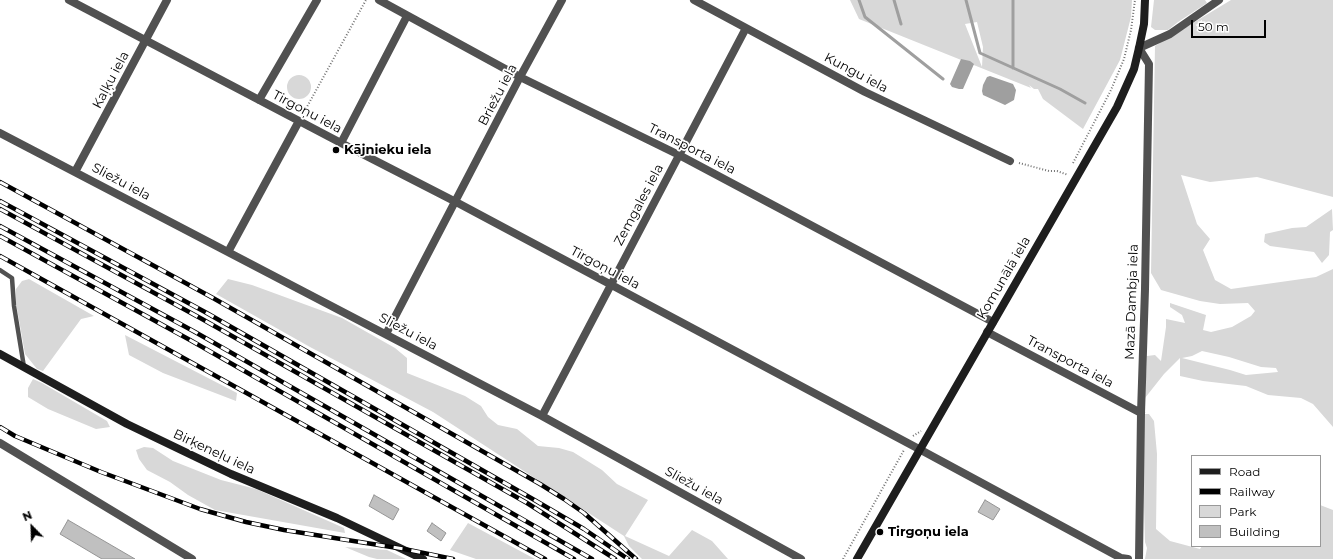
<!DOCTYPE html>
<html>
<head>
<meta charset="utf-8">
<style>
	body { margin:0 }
	#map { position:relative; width:1333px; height:559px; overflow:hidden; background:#fff; font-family:Montserrat,sans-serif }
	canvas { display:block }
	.legend { position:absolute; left:1191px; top:455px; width:130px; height:92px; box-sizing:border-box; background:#fff; border:1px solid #999; margin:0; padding:5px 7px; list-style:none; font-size:12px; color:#000 }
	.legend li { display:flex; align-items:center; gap:8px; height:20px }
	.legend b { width:20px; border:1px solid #999 }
	.north { position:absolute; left:12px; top:507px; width:40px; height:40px; -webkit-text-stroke:3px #fff; paint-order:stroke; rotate:337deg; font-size:11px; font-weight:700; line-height:16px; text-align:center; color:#000 }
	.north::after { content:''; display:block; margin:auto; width:14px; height:18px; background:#000; clip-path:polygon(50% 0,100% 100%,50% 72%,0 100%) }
	.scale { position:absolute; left:1191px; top:20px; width:75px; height:18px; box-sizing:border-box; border:2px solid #000; border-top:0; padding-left:5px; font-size:12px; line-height:14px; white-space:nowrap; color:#000; -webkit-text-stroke:3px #fff; paint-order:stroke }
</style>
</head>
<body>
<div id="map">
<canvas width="1333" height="559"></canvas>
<ul class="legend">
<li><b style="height:5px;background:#1e1e1e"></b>Road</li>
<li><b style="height:5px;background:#000"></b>Railway</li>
<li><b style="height:11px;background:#d8d8d8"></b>Park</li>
<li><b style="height:11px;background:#c0c0c0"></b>Building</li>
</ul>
<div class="north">N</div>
<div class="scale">50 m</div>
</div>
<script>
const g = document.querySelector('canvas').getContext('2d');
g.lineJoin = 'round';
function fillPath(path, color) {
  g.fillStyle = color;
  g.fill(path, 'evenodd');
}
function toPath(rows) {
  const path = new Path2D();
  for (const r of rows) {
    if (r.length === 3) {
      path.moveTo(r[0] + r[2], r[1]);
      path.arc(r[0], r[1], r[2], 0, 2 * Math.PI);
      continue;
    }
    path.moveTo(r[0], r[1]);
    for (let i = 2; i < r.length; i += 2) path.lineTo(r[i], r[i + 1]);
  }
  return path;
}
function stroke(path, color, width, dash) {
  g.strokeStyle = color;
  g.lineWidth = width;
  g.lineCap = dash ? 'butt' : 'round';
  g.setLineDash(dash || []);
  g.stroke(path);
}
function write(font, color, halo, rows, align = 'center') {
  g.font = font + ' Montserrat,sans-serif';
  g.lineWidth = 3.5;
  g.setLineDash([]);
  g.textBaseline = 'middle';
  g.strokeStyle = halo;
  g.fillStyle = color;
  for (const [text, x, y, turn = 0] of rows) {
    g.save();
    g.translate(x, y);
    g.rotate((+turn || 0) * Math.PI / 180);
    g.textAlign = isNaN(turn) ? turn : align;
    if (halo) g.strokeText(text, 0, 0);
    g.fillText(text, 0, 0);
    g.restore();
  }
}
const green = toPath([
	[850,0,1132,0,1131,17,1120,60,1083,129,1043,99,1038,89,1034,89,1029,85,1031,88,859,19],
	[977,22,983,47,982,67,965,24],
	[1154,0,1205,0,1207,3,1178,22,1168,30,1155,30,1151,27],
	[1231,0,1333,0,1333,197,1257,177,1210,182,1181,175,1197,224,1210,239,1203,250,1215,280,1231,289,1316,277,1333,269,1333,427,1313,404,1301,398,1268,395,1246,386,1203,381,1180,376,1180,358,1164,374,1145,398,1147,356,1155,355,1161,361,1166,327,1166,319,1185,323,1182,315,1170,307,1170,303,1206,315,1203,330,1211,332,1232,327,1251,316,1255,311,1248,303,1220,304,1200,301,1161,290,1151,273,1155,46],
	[1202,351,1229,357,1261,367,1276,368,1278,372,1246,375,1230,370,1182,358,1192,356],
	[299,87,12],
	[1332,209,1333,230,1330,232,1329,255,1322,263,1314,252,1270,246,1264,242,1265,234,1292,228,1306,227],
	[29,279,94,316,81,319,43,371,37,369,25,354,16,303,16,289,22,281],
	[228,279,252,285,342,318,395,348,407,358,407,373,465,396,481,406,488,417,498,425,517,429,538,446,559,448,573,452,602,470,617,484,648,500,625,536,669,556,692,530,712,541,728,559,642,559,629,546,624,536,433,412,310,347,216,294],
	[125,335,237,393,236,401,163,373,129,355],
	[33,379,42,383,107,421,110,427,96,429,48,409,28,397,28,388],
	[1144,414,1149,414,1154,421,1157,454,1156,529,1170,541,1200,549,1202,546,1320,546,1320,505,1333,510,1333,559,1145,559,1147,548,1145,542,1143,471],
	[144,447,153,448,173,461,221,480,256,489,344,528,345,533,215,510,188,495,170,482,147,470,139,459,136,450],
	[468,523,535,559,476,559,450,550],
	[345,547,387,550,406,559,377,559,369,557]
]);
const water = toPath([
	[961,59,970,61,974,64,963,89,959,89,952,87,950,84],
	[990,76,1013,84,1016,90,1014,100,1005,105,983,95,982,91,983,85,987,77]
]);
const stream = toPath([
	[859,0,865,17,943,79],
	[894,0,901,24],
	[966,0,980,53,1060,89,1085,103],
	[1013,68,1013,0]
]);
const building = toPath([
	[374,495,399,509,393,520,369,506,374,495],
	[985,500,1000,509,993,520,978,512,985,500],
	[68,520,135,559,102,559,60,534,68,520],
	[432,523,446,533,441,541,427,531,432,523]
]);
const path = toPath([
	[303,114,366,0],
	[1019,163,1049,171,1057,171,1068,175],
	[1073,163,1111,90,1124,59,1131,30,1135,0],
	[913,436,921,431],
	[843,559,904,450]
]);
const lane = toPath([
	[0,270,12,278,14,306,24,367]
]);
const street = toPath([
	[69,0,341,143,456,202,919,449,1121,558,1128,559],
	[379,0,520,77,679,155,993,322],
	[694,0,865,92,1010,161],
	[259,100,317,0],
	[0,133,542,416,801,559],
	[341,143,407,16],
	[75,172,167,0],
	[228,252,299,121],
	[987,332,1141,413],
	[386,334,520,77,562,0],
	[542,416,746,28],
	[0,443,192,559],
	[1139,559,1141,413,1145,289,1149,64,1139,48,1170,34,1219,0]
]);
const secondary = toPath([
	[0,354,127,424,231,474,337,518,423,559],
	[857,559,1117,107,1134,69,1139,48,1144,24,1145,0]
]);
const rail = toPath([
	[0,182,213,298,540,484,564,499,584,513,636,559],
	[0,201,205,312,531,498,584,529,628,559],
	[0,209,202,319,527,503,615,559],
	[0,226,195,332,592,559],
	[0,236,190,340,574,559],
	[0,256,545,559],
	[0,427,15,436,101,472,200,509,246,522,284,530,404,549,453,559]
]);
const markers = [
	[336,150,4,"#000"],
	[880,532,4,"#000"]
];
const streetNames = [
	["Kungu iela",856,73,28],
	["Kaļķu iela",111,80,-62],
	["Briežu iela",498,95,-62],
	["Tirgoņu iela",307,112,28],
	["Transporta iela",692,149,27],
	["Sliežu iela",121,182,28],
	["Zemgales iela",639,205,-62],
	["Tirgoņu iela",605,268,28],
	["Komunālā iela",1004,278,-60],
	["Mazā Dambja iela",1132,302,-88],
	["Sliežu iela",408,332,28],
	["Transporta iela",1070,362,28],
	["Birķeneļu iela",214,452,25],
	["Sliežu iela",694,486,29]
];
const poiNames = [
	["Kājnieku iela",344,150],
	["Tirgoņu iela",888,532]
];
fillPath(green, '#d8d8d8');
fillPath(water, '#9f9f9f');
stroke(stream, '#9f9f9f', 3);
fillPath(building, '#c0c0c0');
stroke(building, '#959595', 1);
stroke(path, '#737373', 2, [1, 2]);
stroke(lane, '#515151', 4.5);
stroke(street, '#515151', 8);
stroke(secondary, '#1e1e1e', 8);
stroke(rail, '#000', 4.5);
stroke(rail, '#fff', 3, [9]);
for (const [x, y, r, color] of markers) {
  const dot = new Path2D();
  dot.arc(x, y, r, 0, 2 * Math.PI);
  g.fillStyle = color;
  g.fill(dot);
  stroke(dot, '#fff', 1.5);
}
write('13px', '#000', '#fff', streetNames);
write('bold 13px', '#000', '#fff', poiNames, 'left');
</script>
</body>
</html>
